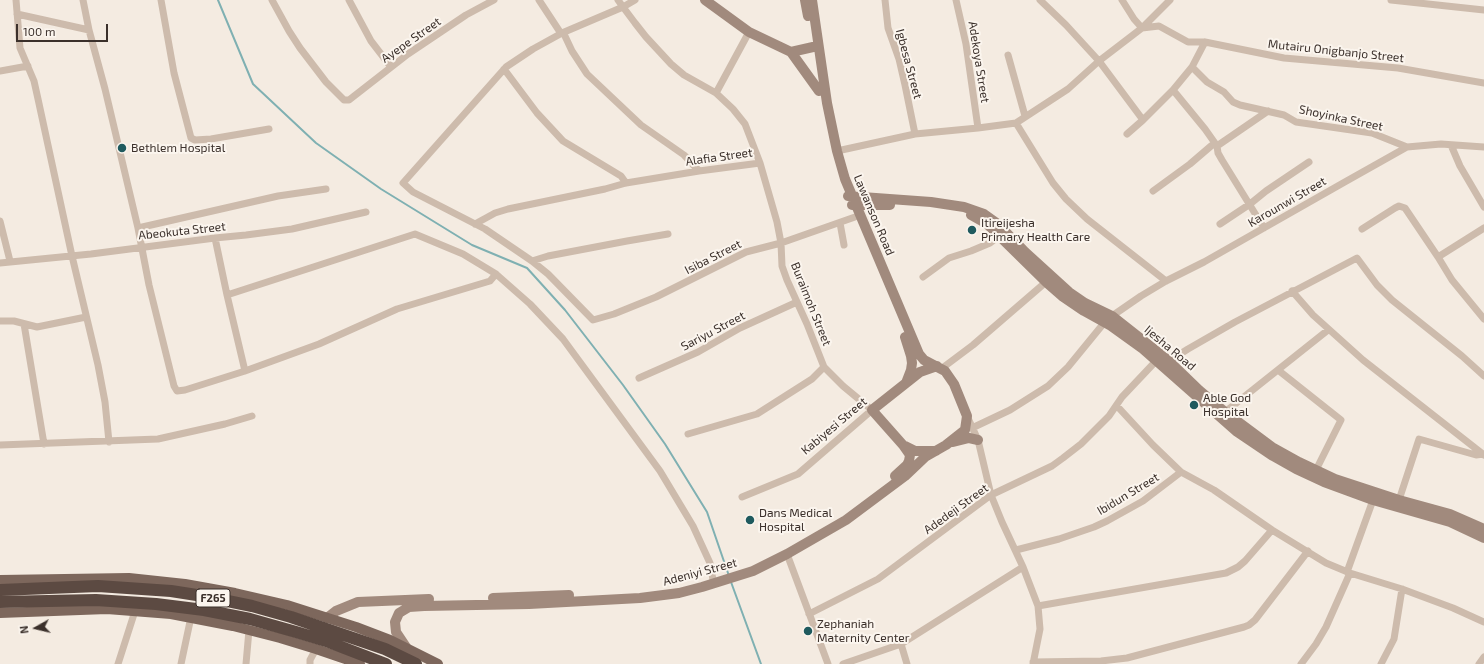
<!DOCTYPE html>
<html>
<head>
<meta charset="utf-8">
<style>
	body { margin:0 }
	#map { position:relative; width:1484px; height:664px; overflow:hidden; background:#f4ebe1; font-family:"Exo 2",sans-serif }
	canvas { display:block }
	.north { position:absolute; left:16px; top:608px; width:40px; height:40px; -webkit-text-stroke:3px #fbf5ee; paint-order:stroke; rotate:262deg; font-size:11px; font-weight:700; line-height:16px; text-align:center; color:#3b302b }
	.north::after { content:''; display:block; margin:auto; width:14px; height:18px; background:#3b302b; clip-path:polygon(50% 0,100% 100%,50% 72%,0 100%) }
	.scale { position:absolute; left:16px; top:24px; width:92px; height:18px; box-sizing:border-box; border:2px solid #3b302b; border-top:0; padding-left:5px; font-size:12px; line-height:14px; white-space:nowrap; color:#3b302b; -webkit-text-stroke:3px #fbf5ee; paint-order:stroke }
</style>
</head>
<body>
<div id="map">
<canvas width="1484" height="664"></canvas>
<div class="north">N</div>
<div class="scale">100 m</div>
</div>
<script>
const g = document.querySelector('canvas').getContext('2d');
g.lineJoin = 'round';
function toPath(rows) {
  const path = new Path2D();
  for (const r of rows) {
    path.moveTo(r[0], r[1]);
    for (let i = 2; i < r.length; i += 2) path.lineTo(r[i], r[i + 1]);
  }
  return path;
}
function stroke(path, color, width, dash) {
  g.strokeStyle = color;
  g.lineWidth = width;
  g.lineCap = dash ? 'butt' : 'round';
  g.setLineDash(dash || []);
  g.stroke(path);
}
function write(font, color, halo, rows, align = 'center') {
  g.font = font + ' "Exo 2",sans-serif';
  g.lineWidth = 4;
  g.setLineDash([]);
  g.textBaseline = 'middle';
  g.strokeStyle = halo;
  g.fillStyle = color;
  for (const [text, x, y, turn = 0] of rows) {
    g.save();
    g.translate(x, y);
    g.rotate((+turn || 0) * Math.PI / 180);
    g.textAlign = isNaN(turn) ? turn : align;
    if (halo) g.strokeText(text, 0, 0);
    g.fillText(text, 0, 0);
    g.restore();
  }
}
const stream = toPath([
	[218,0,253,84,316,143,381,189,472,245,527,268,565,310,623,385,665,444,707,512,729,576],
	[731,582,761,664]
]);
const street = toPath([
	[16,0,20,48,34,81,38,99,72,256,98,365,105,402,109,442],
	[83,0,89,30,105,89,138,228,149,285,174,386,177,391,185,390,245,371,319,344,397,309,490,281,496,274],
	[161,0,174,73,191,138,195,140,211,139,269,129],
	[272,0,289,31,300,48,326,82,344,100,349,100,408,54,466,15,494,0],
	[349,0,371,41,391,67],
	[539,0,560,32,564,34,572,51,587,74,641,125,684,155,699,171],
	[618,0,623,7,562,33,533,49,506,67,403,183,413,192,485,229,532,261,548,274,593,320,614,314,656,297,746,252,781,243,855,217],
	[885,0,888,28,899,59,905,85,915,134],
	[956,0,966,44,978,128],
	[1040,0,1066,25,1099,61,1143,120,1173,90,1192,67],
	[1122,0,1134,19,1142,28,1159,26,1188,42,1205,42,1284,58,1398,68,1484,83],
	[1391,0,1484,10],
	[17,14,89,30],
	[1205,42,1192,67,1207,82,1224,92,1233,102,1240,105,1284,115,1296,122,1372,133,1407,147],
	[1008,55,1025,116],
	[504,69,537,113,563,141,621,176,626,183],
	[0,71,28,66],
	[1173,90,1205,129,1217,146,1218,153,1222,160,1264,228],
	[716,93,749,32],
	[1016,123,1053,183,1066,199,1087,219,1166,281],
	[1127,134,1143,120],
	[1451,145,1460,166,1484,207],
	[837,151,915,134,978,128,1016,123,1068,89,1099,61,1142,28,1170,0],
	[1153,191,1190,164,1211,146,1214,144,1217,146,1268,111],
	[0,221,10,261],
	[840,223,844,245],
	[475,224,495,213,508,209,605,189,626,183,699,171,760,163,745,124,733,109,716,93,684,75,671,64,646,37,635,23,623,7,635,0],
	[1220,224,1250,204,1266,191,1309,162],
	[138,228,278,196,326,189],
	[1362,229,1395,208,1399,206,1405,208,1438,257,1452,280,1484,319],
	[215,238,227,295,415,234,463,254,496,274,530,304,563,339,660,471,693,526,710,563,713,580],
	[1438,257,1484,228],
	[532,261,548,256,627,241,668,234],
	[0,263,91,254,215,238,246,235,292,229,366,212],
	[923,277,949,258,971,251,990,243,999,236],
	[1292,291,1313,315,1363,360,1484,455],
	[227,295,245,371],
	[1112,316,1141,296,1166,281,1204,262,1343,183,1407,147,1441,144,1484,147],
	[0,321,14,321,37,327,86,317],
	[24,324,44,444],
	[1169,361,1188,349,1235,322,1357,258,1377,285,1392,300,1462,356,1484,376],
	[941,369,973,345,1046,282],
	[1278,370,1341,420,1316,470],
	[639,378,698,352,740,328,797,302],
	[1117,406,1153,445,1181,472,1214,490,1272,530,1326,563,1350,573,1402,589,1453,608,1484,622],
	[1225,412,1328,330],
	[967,416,978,440,991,495,1002,522,1023,567,1038,606,1040,629,1033,664],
	[972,428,1010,410,1048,386,1068,367,1104,323],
	[688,434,757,414,812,379,824,367],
	[0,445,158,439,225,424,252,416],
	[742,497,798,474,872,410,843,386,824,367,807,324,787,280,782,266,781,243,777,222,760,163],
	[1399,500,1419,439,1476,455,1484,454],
	[1016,550,1059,539,1094,527,1107,521,1143,501,1181,472],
	[787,554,828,664],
	[1347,572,1373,500],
	[1038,606,1226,573,1238,567,1245,561,1272,530],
	[809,614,878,579,991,495,1052,466,1063,458,1081,444,1109,416,1122,397,1156,361],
	[901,644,907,664],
	[1033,662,1101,661,1127,658,1244,627,1249,625,1255,620,1308,551],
	[118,664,135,611],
	[181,664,191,617],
	[246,664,249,630],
	[310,664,310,660,316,649],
	[843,664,901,644,1023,567],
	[1301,664,1316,644,1326,627,1350,573],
	[1381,664,1394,639,1402,589],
	[1479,664,1484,657]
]);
const secondary = toPath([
	[705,0,749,32,791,52,813,47],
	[805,0,808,16],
	[791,52,819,91],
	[848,196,931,202,964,207,984,214,998,224,1025,252,1069,292,1085,303,1112,316,1169,361,1199,390,1225,412,1272,447,1299,462,1335,479,1399,500,1450,514,1484,529],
	[852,205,890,205],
	[971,215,987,224,1046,282,1062,296,1084,311,1111,326,1143,349,1236,431,1273,456,1296,469,1324,482,1373,500,1450,522,1484,538],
	[905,337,911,356,912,363,911,370,906,383],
	[953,442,969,438,978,440],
	[905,446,915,451,936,451],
	[895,476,907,465,909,461,910,455,903,445,872,410,920,372,937,366],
	[493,598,569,595],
	[327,618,336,611,358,602,429,599],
	[406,647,396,632,395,622,399,613,409,607,424,606,529,604,640,598,679,593,702,587,753,571,787,554,846,520,905,476,925,457,946,445,965,430,967,416,954,384,945,371,924,360,919,354,845,179,837,151,827,103,812,0]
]);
const primary = toPath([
	[0,580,129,578,185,584,235,593,287,605,356,627,390,640,438,664],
	[0,613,107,609,171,614,233,626,280,638,316,649,360,664]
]);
const highway = toPath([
	[0,590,98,586,171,591,203,596,252,606,291,617,385,649,416,664],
	[0,602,96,600,156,604,204,610,250,619,296,632,326,641,386,664]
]);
const markers = [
	[122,148,5,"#1f5a5e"],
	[972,230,5,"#1f5a5e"],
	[1194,405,5,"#1f5a5e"],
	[750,520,5,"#1f5a5e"],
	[808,631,5,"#1f5a5e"]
];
const shields = [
	[213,598,34]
];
const shieldNames = [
	["F265",213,598]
];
const streetNames = [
	["Ayepe Street",411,40,-35],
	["Mutairu Onigbanjo Street",1336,51,6],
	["Adekoya Street",979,62,81],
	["Igbesa Street",909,64,75],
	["Shoyinka Street",1341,118,12],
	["Alafia Street",719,157,-8],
	["Karounwi Street",1287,202,-30],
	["Lawanson Road",874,215,67],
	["Abeokuta Street",182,231,-6],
	["Isiba Street",713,257,-27],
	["Buraimoh Street",811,304,68],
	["Sariyu Street",713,331,-28],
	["Ijesha Road",1170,348,40],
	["Kabiyesi Street",834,426,-40],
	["Ibidun Street",1128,494,-31],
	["Adedeji Street",956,509,-36],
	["Adeniyi Street",700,572,-15]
];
const poiNames = [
	["Bethlem Hospital",131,148],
	["Itireijesha",981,223],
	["Primary Health Care",981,237],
	["Able God",1203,398],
	["Hospital",1203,412],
	["Dans Medical",759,513],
	["Hospital",759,527],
	["Zephaniah",817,624],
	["Maternity Center",817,638]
];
stroke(stream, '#7fb0b2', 2);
stroke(street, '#cdbbac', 7);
stroke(secondary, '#a18a7d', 10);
stroke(primary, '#7d675c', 10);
stroke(highway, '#5c4a42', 12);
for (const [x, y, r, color] of markers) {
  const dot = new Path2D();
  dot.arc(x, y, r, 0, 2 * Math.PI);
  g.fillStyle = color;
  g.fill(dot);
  stroke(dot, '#fbf5ee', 1.5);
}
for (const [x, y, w] of shields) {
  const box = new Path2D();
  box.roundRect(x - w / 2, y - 9, w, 18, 3);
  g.fillStyle = '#fbf5ee';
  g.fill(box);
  stroke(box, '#3b302b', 1);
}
write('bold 11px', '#3b302b', null, shieldNames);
write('12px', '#3b302b', '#fbf5ee', streetNames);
write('12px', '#3b302b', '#fbf5ee', poiNames, 'left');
</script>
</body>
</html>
